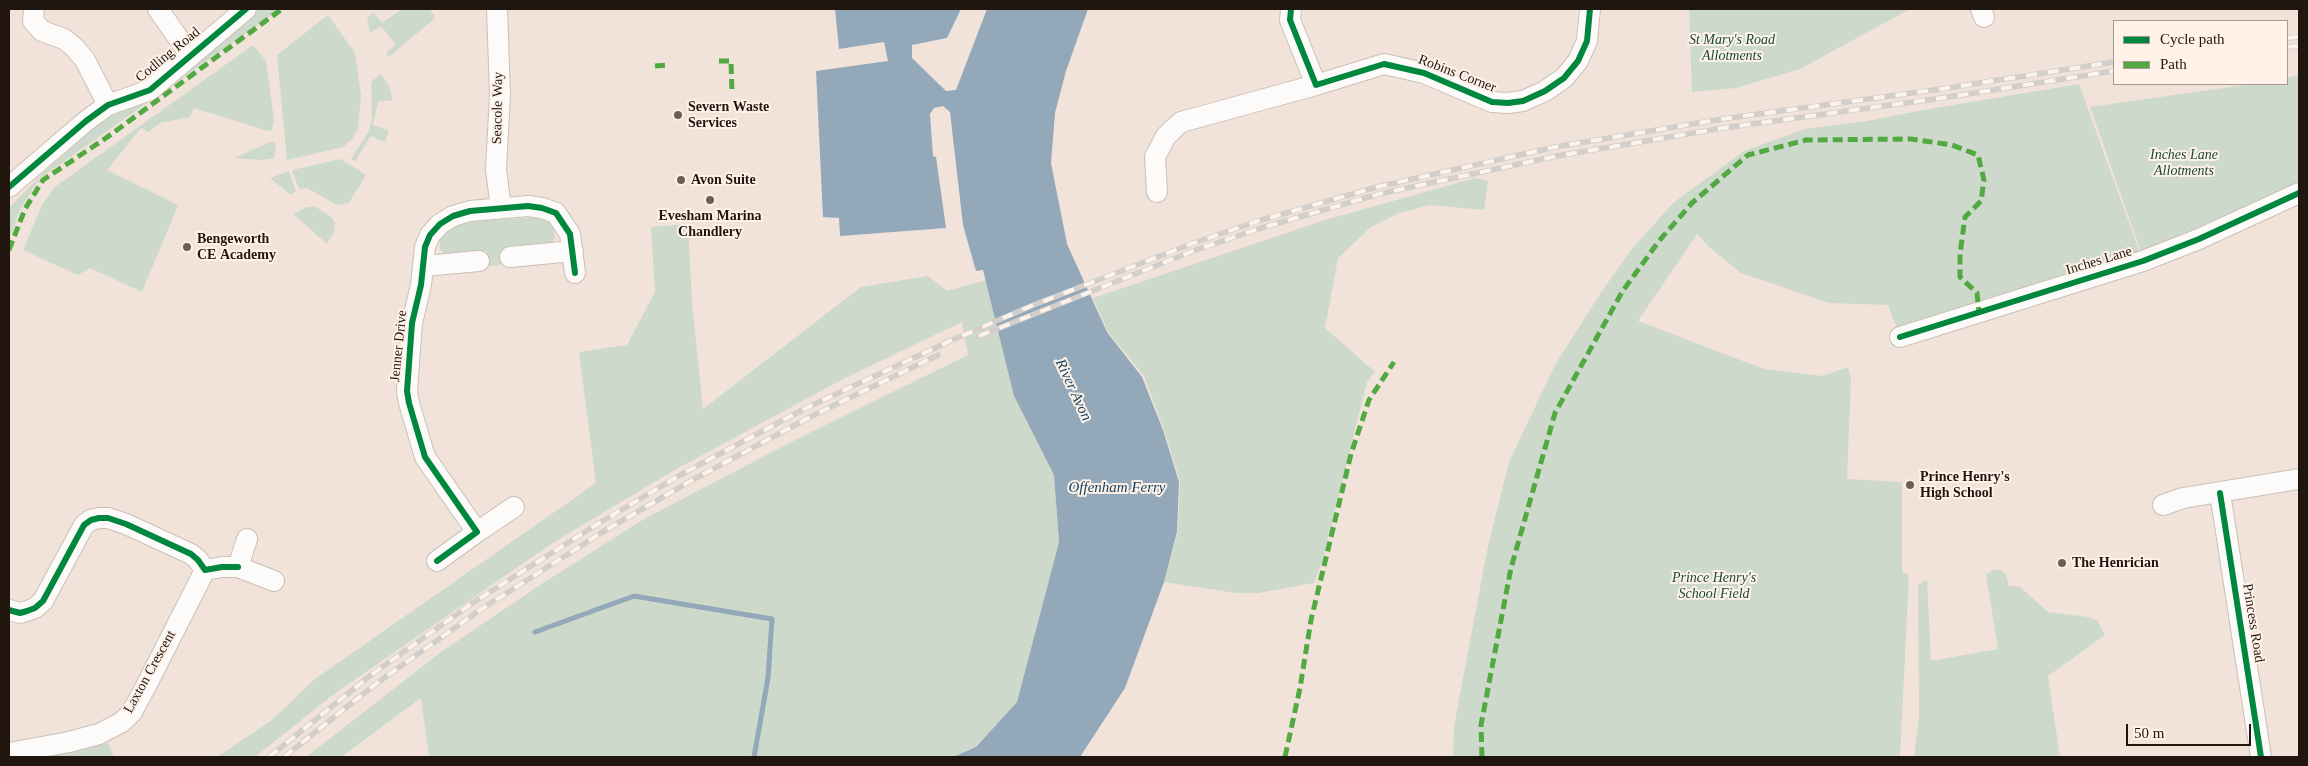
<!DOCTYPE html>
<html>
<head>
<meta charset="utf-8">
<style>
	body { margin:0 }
	#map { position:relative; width:2308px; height:766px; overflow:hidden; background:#f1e3da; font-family:Georgia,serif }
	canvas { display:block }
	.frame { position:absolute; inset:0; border:10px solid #21160e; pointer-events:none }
	.legend { position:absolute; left:2113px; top:20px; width:175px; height:65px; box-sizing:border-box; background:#fff2e9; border:1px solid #a69a91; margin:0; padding:6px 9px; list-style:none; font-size:15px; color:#21160e }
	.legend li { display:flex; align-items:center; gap:10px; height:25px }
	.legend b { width:25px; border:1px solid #a69a91 }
	.scale { position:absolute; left:2126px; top:724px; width:125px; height:22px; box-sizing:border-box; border:2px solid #21160e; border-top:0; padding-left:6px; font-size:15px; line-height:18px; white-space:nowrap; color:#21160e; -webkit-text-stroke:4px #fff2e9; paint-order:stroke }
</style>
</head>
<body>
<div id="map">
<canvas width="2308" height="766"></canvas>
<div class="frame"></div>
<ul class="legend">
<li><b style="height:6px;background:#00873e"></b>Cycle path</li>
<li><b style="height:6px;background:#52a941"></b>Path</li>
</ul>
<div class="scale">50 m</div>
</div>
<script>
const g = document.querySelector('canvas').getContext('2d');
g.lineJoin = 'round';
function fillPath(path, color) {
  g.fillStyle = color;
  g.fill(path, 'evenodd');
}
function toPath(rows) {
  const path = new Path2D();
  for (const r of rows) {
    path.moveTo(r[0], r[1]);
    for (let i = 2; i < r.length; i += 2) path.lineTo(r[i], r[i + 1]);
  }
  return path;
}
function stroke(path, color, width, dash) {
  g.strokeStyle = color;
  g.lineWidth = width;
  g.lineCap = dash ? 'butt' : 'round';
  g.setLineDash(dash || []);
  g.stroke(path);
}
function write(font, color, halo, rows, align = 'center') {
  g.font = font + ' Georgia,serif';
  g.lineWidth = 4;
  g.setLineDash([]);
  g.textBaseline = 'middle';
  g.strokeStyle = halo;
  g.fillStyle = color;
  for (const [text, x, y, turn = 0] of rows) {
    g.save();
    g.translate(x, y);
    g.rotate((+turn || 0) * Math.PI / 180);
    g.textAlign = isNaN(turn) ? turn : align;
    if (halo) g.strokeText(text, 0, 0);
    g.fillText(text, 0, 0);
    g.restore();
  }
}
const green = toPath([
	[261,9,280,9,39,179,21,208,9,239,9,208,43,173,98,125,125,108],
	[402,9,429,9,434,15,434,19,389,57,386,53,396,45,381,26,370,33,367,19,373,12,382,23],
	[1689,9,1910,9,1800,69,1736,88,1692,92],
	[328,15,355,53,361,96,358,129,352,139,343,147,287,160,277,55],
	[253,45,266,61,274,120,272,130,268,131,194,108,190,117,160,123,148,132,141,128,107,170,178,205,142,292,90,268,78,275,23,250,42,205,56,186],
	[381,74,389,86,393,100,378,102,373,125,389,131,385,142,371,136,355,161,351,159,369,131,372,119,371,82],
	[2299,75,2299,187,2142,255,2090,107,2251,84,2287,84,2287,78],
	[2079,84,2141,256,1898,331,1888,305,1829,303,1741,273,1709,247,1697,234,1638,321,1764,369,1823,376,1848,367,1851,379,1847,479,1902,482,1902,572,1909,575,1900,757,1453,757,1454,726,1488,546,1509,462,1555,365,1602,291,1631,250,1673,203,1744,151,1805,129,1867,121,1923,110],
	[270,142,274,142,276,145,274,158,261,160,235,158],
	[341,159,366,175,349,203,337,205,307,188,299,189,292,170],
	[289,171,296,191,291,195,270,178],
	[1475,178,1488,181,1484,210,1430,205,1399,213,1371,227,1338,258,1325,328,1375,372,1367,382,1323,559,1314,583,1258,593,1236,593,1164,582,1178,532,1180,481,1164,430,1144,376,1108,332,1093,298,1325,220],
	[307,207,316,207,331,217,335,223,334,232,327,244,293,214],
	[540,217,547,220,553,226,555,236,552,244,544,246,502,250,504,264,489,266,487,251,450,254,445,254,440,250,440,239,446,231,453,226,473,221],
	[688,224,692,302,703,409,861,287,928,276,947,291,986,280,1014,396,1054,475,1059,542,1017,702,976,747,953,757,429,757,421,698,341,757,306,757,441,652,543,583,644,519,797,439,968,355,962,322,845,378,673,471,554,542,334,694,255,757,217,757,271,721,315,679,596,483,579,352,627,345,655,292,651,227],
	[1994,570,2001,570,2006,575,2009,586,2019,586,2048,612,2087,617,2097,620,2105,635,2048,676,2060,757,1914,757,1919,717,1918,585,1927,580,1931,661,1998,649,1986,574],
	[108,743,114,757,35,757,74,752]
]);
const water = toPath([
	[835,9,961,9,947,38,912,45,912,58,946,91,956,90,987,9,1088,9,1066,71,1055,113,1051,163,1067,244,1107,332,1142,377,1163,430,1179,482,1177,532,1164,582,1125,688,1080,757,953,757,976,747,1017,702,1059,542,1054,475,1014,396,983,270,976,271,963,225,950,112,943,106,934,108,930,114,933,156,936,157,946,228,840,236,839,218,823,217,816,71,888,61,884,42,839,49]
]);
const stream = toPath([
	[535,632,634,596,772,619,768,678,754,757]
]);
const minor = toPath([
	[34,9,33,21,42,31,64,39,75,48,85,60,108,105],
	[158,9,190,55],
	[497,9,500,94,496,170,501,207],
	[1291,9,1290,20,1316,85,1384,64,1424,73,1492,102,1508,103,1523,101,1545,91,1564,78,1578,61,1587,41,1590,9],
	[1981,9,1984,17],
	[9,187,86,121,108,105,150,90,246,9],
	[1157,192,1155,157,1166,136,1181,122,1316,85],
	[510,257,573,251],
	[424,266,479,261],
	[1900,337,2143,261,2199,239,2299,193],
	[2220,493,2261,757],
	[2163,505,2183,498,2299,479],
	[477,532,514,507],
	[247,539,238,567,274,581],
	[437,561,477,532,425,457,409,403,407,391,412,323,421,285,425,247,430,235,440,224,453,216,470,211,528,206,542,208,556,213,570,234,575,273],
	[9,610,20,613,27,611,35,608,43,601,84,525,91,520,99,518,108,518,126,524,191,554,198,560,205,570,222,567,238,567],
	[9,753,69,742,99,734,122,722,132,712,146,686,205,570]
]);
const rail = toPath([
	[2287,38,2299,37],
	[2287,47,2299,46],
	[979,336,1193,251,1261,228,1379,194,1557,156,1723,128,1942,98,2114,71],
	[269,757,371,675,474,602,596,525,682,474,804,409,950,341,1031,306,1191,244,1258,221,1377,187,1555,147,1722,119,1941,89,2114,62],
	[284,757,377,683,480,610,601,533,687,483,808,418,938,355]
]);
const quiet = toPath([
	[719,61,731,61,732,93],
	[655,66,668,65],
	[9,250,25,209,43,180,106,138,282,9],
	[1285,757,1300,688,1311,620,1351,454,1369,400,1394,362],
	[1482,757,1481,725,1511,568,1555,413,1622,292,1659,241,1692,203,1748,155,1806,140,1911,139,1952,145,1978,155,1984,180,1981,201,1965,217,1960,254,1960,277,1977,293,1979,312]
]);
const cycleway = toPath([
	[1291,9,1290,20,1316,85,1384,64,1424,73,1492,102,1508,103,1523,101,1545,91,1564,78,1578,61,1587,41,1590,9],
	[9,187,86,121,108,105,150,90,246,9],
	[1900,337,2143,261,2199,239,2299,193],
	[2220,493,2261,757],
	[437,561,477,532,425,457,409,403,407,391,412,323,421,285,425,247,430,235,440,224,453,216,470,211,528,206,542,208,556,213,570,234,575,273],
	[9,610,20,613,27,611,35,608,43,601,84,525,91,520,99,518,108,518,126,524,191,554,198,560,205,570,222,567,238,567]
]);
const markers = [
	[678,115,5,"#6a5e55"],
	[681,180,5,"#6a5e55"],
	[710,200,5,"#6a5e55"],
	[187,247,5,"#6a5e55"],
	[1910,485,5,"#6a5e55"],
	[2062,563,5,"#6a5e55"]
];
const parkNames = [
	["St Mary's Road",1732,40],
	["Allotments",1732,56],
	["Inches Lane",2184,155],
	["Allotments",2184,171],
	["Prince Henry's",1714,578],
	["School Field",1714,594]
];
const streetNames = [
	["Codling Road",168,55,-39],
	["Robins Corner",1457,74,21],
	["Seacole Way",498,108,-89],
	["Inches Lane",2099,261,-17],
	["Jenner Drive",399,346,-84],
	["Princess Road",2253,623,81],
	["Laxton Crescent",150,672,-61]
];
const poiNames = [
	["Severn Waste",688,107],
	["Services",688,123],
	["Avon Suite",691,180],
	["Evesham Marina",710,216,"center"],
	["Chandlery",710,232,"center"],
	["Bengeworth",197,239],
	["CE Academy",197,255],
	["Prince Henry's",1920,477],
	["High School",1920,493],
	["The Henrician",2072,563]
];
const waterNames = [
	["River Avon",1073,390,65],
	["Offenham Ferry",1117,488]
];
fillPath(green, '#cdd9cb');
fillPath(water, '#93a8b8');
stroke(stream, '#93a8b8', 5);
stroke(minor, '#cbbfb6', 22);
stroke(minor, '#fdfbf9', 20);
stroke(rail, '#d2cecb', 5.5);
stroke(rail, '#fff2e9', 4, [11]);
stroke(quiet, '#52a941', 5, [10, 5]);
stroke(cycleway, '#00873e', 6);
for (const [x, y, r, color] of markers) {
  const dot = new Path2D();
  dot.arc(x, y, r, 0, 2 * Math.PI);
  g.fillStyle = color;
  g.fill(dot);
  stroke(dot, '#fff2e9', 2);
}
write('italic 14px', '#144b35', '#fff2e9', parkNames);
write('14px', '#21160e', '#fff2e9', streetNames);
write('bold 14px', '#21160e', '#fff2e9', poiNames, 'left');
write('italic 15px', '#15435f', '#fff2e9', waterNames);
</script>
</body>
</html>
